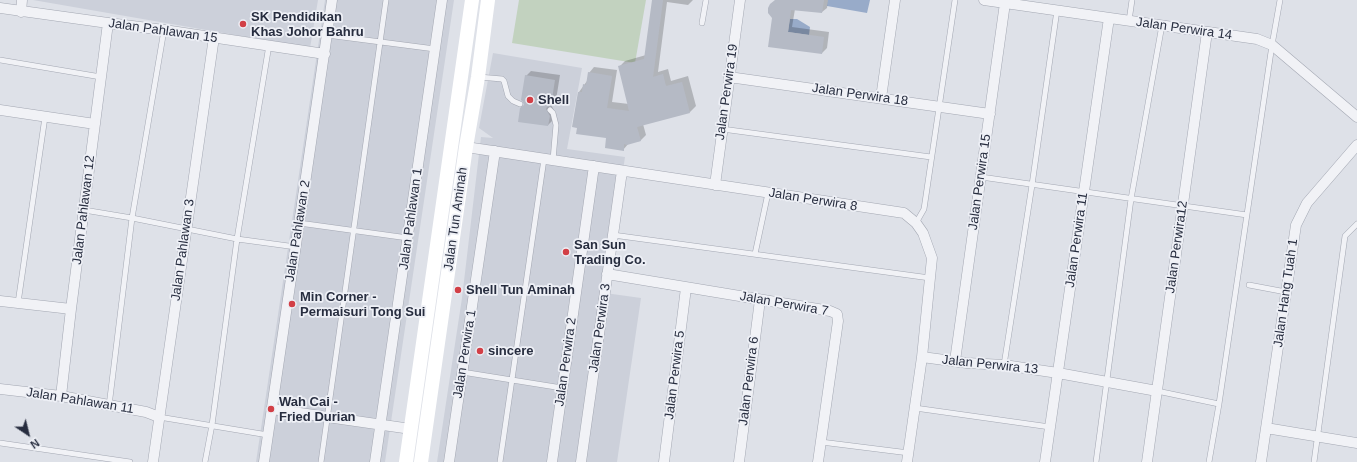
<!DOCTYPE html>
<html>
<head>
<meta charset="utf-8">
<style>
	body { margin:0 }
	#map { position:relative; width:1357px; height:462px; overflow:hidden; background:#dee1e8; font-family:Arial,sans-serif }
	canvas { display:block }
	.north { position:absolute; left:8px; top:414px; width:40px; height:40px; -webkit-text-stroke:3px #eef0f6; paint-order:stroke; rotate:145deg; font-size:11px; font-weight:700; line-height:16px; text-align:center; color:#272d3f }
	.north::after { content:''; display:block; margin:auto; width:14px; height:18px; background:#272d3f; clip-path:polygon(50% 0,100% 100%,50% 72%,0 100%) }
</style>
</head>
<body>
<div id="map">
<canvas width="1357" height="462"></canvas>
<div class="north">N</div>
</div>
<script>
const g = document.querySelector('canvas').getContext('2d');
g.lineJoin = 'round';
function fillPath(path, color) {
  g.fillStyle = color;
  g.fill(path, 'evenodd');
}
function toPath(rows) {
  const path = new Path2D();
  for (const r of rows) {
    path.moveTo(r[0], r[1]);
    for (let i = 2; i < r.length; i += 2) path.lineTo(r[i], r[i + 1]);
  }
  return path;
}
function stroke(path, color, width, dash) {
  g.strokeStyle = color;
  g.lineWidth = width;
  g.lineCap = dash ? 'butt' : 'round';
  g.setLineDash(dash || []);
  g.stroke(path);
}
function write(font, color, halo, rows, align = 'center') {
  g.font = font + ' Arial,sans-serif';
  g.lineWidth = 3.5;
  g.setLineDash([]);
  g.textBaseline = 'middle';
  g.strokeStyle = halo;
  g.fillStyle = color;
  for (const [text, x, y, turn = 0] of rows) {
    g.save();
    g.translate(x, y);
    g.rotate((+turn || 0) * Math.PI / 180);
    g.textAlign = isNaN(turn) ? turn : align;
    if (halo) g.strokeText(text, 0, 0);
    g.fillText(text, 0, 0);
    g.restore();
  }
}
const built = toPath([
	[33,0,318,0,310,48],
	[325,0,454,0,385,462,256,462],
	[493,53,582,68,567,149,625,157,605,293,641,298,617,462,437,462,462,298,481,137,493,138,479,128]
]);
const green = toPath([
	[519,0,646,0,635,63,512,43]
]);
const water = toPath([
	[828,0,870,0,867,13,827,6],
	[790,19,797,19,810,27,809,35,788,32]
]);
const shadow = toPath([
	[653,0,693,0,688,5,667,2,658,72,668,69,671,81,688,76,696,106,690,112,643,124,646,135,640,141,629,143,623,150,607,137,579,92,587,81,589,73,594,67,617,70,612,102,629,104,619,67,625,61,646,55],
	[775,0,828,0,827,8,822,12,795,9,792,27,829,32,827,48,822,53,769,46],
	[531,71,560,75,556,100,551,105,554,110,553,120,548,125,525,104,526,76]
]);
const building = toPath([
	[652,0,663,0,653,77,663,74,666,86,682,82,690,113,637,127,641,141,627,145,624,144,624,151,605,148,606,138,576,134,577,128,572,127,578,92,582,92,583,84,586,85,588,72,612,76,607,108,629,111,618,66,644,59],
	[775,0,824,0,822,13,791,10,788,32,824,37,822,54,768,47,772,18,768,13,768,8,770,4],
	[525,75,555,80,551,106,547,107,546,109,550,116,548,126,518,122,520,108,524,105,523,102,521,100]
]);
const service = toPath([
	[1129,21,1132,0],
	[702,23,706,0],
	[327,35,435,49],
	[0,60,101,77],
	[479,77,502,79,504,81,508,96,513,101,520,104],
	[550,110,553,113,556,125,553,160],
	[722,129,931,157],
	[981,177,1247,215],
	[84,210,132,218,237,239,296,247],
	[299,223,408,238],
	[916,223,924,209,955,0],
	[613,235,930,278],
	[755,254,768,193],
	[1249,285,1286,292],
	[18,303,45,117],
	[1004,365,1032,185,1057,10],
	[462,372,562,388],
	[1157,391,1219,404],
	[109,406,132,218,164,30],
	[915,408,1050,427],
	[159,417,268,435],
	[821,442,909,453],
	[0,443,130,462],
	[205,462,212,425,237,239,269,45],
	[321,462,386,0],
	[500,462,544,159],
	[1096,462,1131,199,1162,25],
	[1209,462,1219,404,1272,45,1280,0],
	[1314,462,1345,236,1357,224]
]);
const minor = toPath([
	[984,0,1257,39,1272,45,1357,117],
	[0,8,108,23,164,30,325,54],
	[21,12,22,0],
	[729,77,990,114],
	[881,98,895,0],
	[0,110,95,124],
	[466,147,904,213,916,223,923,233,932,258,922,357,907,462],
	[715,185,740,0],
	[607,274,830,311,837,314,838,321,818,462],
	[0,301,71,309],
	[922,357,967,363,1004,365,1058,373,1157,391],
	[955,361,1005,3],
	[0,389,61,396,146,412,159,417],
	[61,396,71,309,108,23],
	[272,409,411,429],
	[1266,428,1357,443],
	[153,462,214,37],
	[264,462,332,0],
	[375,462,442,0],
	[449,462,495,151],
	[552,462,594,166],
	[581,462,622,171],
	[664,462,686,288],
	[739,462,760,300],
	[1045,462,1109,18],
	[1147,462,1207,32],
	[1261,462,1296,225,1307,203,1357,145]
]);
const secondary = toPath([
	[406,462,472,0],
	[421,462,466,147,478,77,488,0]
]);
const markers = [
	[243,24,4,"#d23f46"],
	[530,100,4,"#d23f46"],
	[566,252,4,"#d23f46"],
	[458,290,4,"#d23f46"],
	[292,304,4,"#d23f46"],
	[480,351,4,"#d23f46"],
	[271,409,4,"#d23f46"]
];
const poiNames = [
	["SK Pendidikan",251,17],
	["Khas Johor Bahru",251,32],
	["Shell",538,100],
	["San Sun",574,245],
	["Trading Co.",574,260],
	["Shell Tun Aminah",466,290],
	["Min Corner -",300,297],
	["Permaisuri Tong Sui",300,312],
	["sincere",488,351],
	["Wah Cai -",279,402],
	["Fried Durian",279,417]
];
const streetNames = [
	["Jalan Perwira 14",1184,29,8],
	["Jalan Pahlawan 15",163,31,8],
	["Jalan Perwira 19",727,92,-82],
	["Jalan Perwira 18",860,95,8],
	["Jalan Perwira 15",980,182,-82],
	["Jalan Perwira 8",813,200,9],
	["Jalan Pahlawan 12",84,210,-83],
	["Jalan Pahlawan 1",411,219,-82],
	["Jalan Tun Aminah",456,219,-82],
	["Jalan Pahlawan 2",298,231,-81],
	["Jalan Perwira 11",1077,240,-82],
	["Jalan Perwira12",1177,247,-82],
	["Jalan Pahlawan 3",183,250,-82],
	["Jalan Hang Tuah 1",1286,293,-82],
	["Jalan Perwira 7",784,304,10],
	["Jalan Perwira 3",600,328,-82],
	["Jalan Perwira 1",465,354,-81],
	["Jalan Perwira 2",566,362,-82],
	["Jalan Perwira 13",990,365,6],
	["Jalan Perwira 5",675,375,-83],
	["Jalan Perwira 6",749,381,-83],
	["Jalan Pahlawan 11",80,401,9]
];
fillPath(built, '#ccd0da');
fillPath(green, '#c2d2bf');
fillPath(water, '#98abc9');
fillPath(shadow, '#0003');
fillPath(building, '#b5bac5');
stroke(service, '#a3a7b2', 6);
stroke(minor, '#a3a7b2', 11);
stroke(service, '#f1f2f6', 5);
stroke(minor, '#f1f2f6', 10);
stroke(secondary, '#fff', 14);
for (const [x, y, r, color] of markers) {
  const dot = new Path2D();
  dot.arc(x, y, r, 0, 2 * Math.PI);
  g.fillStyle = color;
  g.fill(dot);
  stroke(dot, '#eef0f6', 1.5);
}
write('bold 13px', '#272d3f', '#eef0f6', poiNames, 'left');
write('13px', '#272d3f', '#eef0f6', streetNames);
</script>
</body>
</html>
